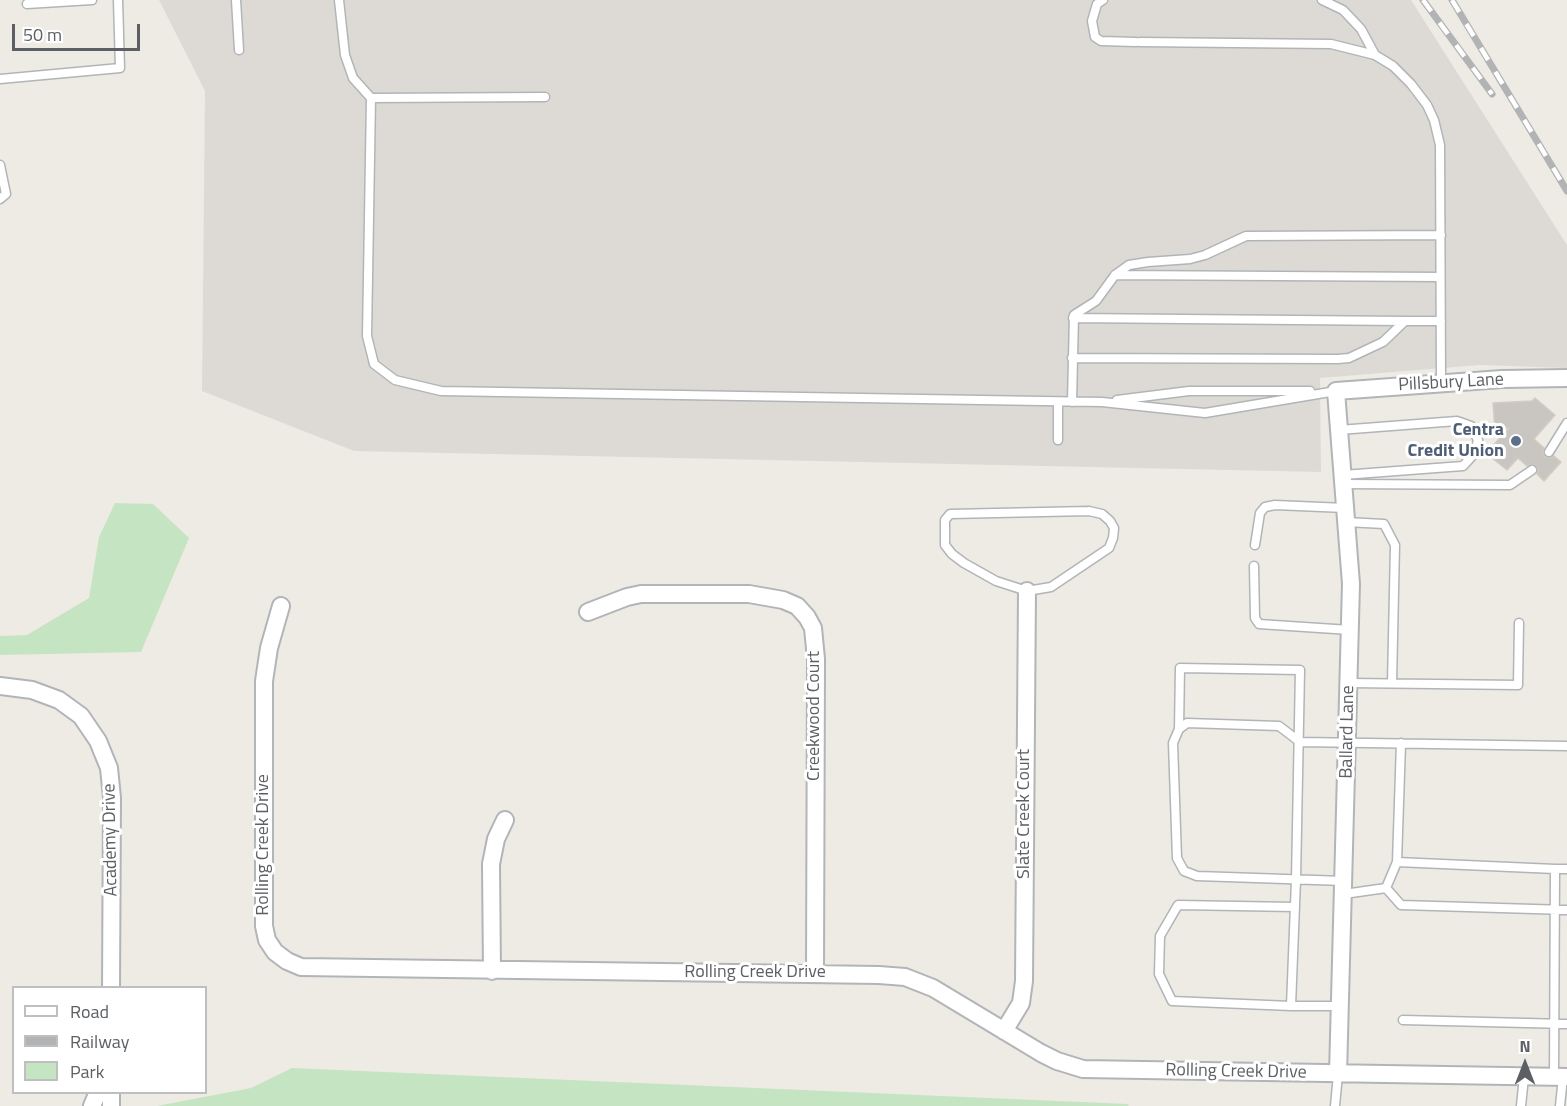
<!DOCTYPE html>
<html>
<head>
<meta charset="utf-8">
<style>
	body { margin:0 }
	#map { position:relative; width:1567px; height:1106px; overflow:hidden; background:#eeebe4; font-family:"Titillium Web",sans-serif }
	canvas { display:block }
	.legend { position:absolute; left:12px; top:986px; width:195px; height:108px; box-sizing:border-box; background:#fff; border:2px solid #bebfc1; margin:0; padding:8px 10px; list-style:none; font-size:18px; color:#5c6064 }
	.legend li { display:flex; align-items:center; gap:12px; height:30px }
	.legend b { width:30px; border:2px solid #bebfc1 }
	.north { position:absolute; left:1495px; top:1034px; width:60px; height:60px; -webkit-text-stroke:4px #fff; paint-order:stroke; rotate:0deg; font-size:16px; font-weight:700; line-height:24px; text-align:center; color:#5c6064 }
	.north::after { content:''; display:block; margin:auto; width:21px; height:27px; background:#5c6064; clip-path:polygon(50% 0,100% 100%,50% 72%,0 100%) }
	.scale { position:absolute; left:12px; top:24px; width:128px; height:27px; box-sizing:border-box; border:3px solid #5c6064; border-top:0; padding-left:8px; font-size:18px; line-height:21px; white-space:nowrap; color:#5c6064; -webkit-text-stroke:4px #fff; paint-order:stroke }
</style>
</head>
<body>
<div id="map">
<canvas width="1567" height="1106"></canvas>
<ul class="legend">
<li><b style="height:8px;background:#fff"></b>Road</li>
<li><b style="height:8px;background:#b2b3b4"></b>Railway</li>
<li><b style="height:16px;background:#c5e4c2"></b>Park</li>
</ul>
<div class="north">N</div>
<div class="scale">50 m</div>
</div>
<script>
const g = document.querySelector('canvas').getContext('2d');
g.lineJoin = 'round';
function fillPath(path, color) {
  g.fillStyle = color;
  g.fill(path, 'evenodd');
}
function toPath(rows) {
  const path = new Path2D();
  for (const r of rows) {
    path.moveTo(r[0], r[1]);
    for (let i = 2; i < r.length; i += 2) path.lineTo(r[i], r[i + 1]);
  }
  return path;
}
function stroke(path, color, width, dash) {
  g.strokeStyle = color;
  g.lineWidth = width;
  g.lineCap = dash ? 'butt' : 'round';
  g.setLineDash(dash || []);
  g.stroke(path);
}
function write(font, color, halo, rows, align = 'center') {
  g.font = font + ' "Titillium Web",sans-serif';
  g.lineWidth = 6;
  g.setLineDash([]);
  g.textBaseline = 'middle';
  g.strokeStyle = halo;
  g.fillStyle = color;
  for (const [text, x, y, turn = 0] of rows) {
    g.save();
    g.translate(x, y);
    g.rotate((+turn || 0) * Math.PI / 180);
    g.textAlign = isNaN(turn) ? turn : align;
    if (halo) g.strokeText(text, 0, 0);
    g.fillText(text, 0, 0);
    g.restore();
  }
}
const industrial = toPath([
	[159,0,1411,0,1567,245,1567,368,1480,365,1320,378,1321,472,354,451,202,391,205,91]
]);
const green = toPath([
	[115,503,153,504,189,538,141,652,0,655,0,636,27,635,89,598,99,537],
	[292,1068,1127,1104,1129,1106,157,1106,251,1088]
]);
const building = toPath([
	[1535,398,1555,415,1534,439,1544,448,1543,452,1545,457,1549,458,1554,456,1561,462,1544,481,1537,474,1538,469,1534,464,1527,466,1518,458,1507,470,1486,453,1509,428,1495,429,1493,403,1532,401,1535,398]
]);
const service = toPath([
	[236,0,239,50],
	[339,0,345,55,353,78,371,98,367,336,374,364,395,380,441,391,1102,402,1205,413,1336,391],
	[1103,0,1097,4,1092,21,1095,37,1101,41,1136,42],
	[1322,0,1343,10,1361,29,1375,55],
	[27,4,92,0],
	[1140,42,1331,44,1375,55,1393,66,1411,84,1427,105,1434,120,1440,145,1441,382],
	[0,79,120,68,118,0],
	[371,98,545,97],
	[0,165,6,194,0,199],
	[1115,275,1440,277],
	[1073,318,1405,321],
	[1072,358,1338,359,1349,358,1383,342,1405,321,1441,321],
	[1117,400,1189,391,1310,391],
	[1058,402,1058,440],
	[1072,402,1074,315,1096,301,1115,275,1129,265,1148,262,1190,259,1205,255,1246,236,1441,235],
	[1339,430,1457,421,1471,426,1478,440,1474,454,1463,466,1343,475],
	[1549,452,1567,423],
	[1343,484,1510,485,1532,470],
	[1089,511,1102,514,1110,521,1114,528,1113,538,1109,548,1051,587,1027,591,996,581,964,563,952,554,945,545,945,520,950,514,1089,511],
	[1346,522,1384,524,1395,545,1392,683],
	[1255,545,1260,513,1265,507,1275,505,1345,508],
	[1254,566,1255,618,1259,624,1350,630],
	[1349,683,1518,685,1519,623],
	[1179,729,1180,668,1300,670,1296,880,1291,1006,1340,1006],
	[1397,862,1401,743],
	[1555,869,1567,869],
	[1344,881,1197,876,1184,871,1177,858,1173,743,1179,729,1187,723,1279,726,1300,742,1567,746],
	[1386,888,1401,905,1567,910],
	[1344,894,1386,888,1397,862,1555,869,1554,1077],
	[1291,1006,1172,1001,1159,974,1160,936,1178,905,1295,907],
	[1403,1020,1567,1024],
	[1335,1106,1338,1074],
	[1521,1106,1524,1077],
	[1560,1106,1563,1077]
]);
const minor = toPath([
	[281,606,269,648,264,681,264,926,267,940,275,952,287,961,301,967,879,975,905,977,933,988,1041,1053,1057,1061,1083,1069,1567,1077],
	[588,612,627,597,641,594,749,594,783,600,797,606,807,617,813,628,816,659,815,974],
	[0,686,32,690,59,700,81,716,98,741,109,768,112,798,111,988],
	[492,971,491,864,496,839,505,820],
	[1004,1031,1021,1003,1024,981,1027,591],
	[1338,1074,1351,584,1336,391,1502,379,1567,378],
	[111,1092,111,1106],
	[92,1106,98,1092]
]);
const rail = toPath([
	[1423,0,1492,94],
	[1452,0,1567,191]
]);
const markers = [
	[1516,441,6,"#5c6f8a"]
];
const streetNames = [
	["Pillsbury Lane",1451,383,-3],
	["Creekwood Court",815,716,-90],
	["Ballard Lane",1348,732,-89],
	["Slate Creek Court",1025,814,-90],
	["Academy Drive",111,840,-91],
	["Rolling Creek Drive",264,845,-90],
	["Rolling Creek Drive",755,973],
	["Rolling Creek Drive",1236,1072,1]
];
const serviceNames = [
	["Centra",1504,431],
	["Credit Union",1504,452]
];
fillPath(industrial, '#dddad6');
fillPath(green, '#c5e4c2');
fillPath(building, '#c9c6c1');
stroke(building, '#d2ccc3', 1.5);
stroke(service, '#b1b5b8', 11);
stroke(minor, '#b1b5b8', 20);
stroke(service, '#fff', 8);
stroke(minor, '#fff', 16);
stroke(rail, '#b2b3b4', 7);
stroke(rail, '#fff', 4.5, [14]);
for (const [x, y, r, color] of markers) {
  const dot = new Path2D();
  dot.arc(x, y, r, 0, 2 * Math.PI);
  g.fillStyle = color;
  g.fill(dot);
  stroke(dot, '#fff', 2);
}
write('18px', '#5c6064', '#fff', streetNames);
write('bold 18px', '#4e5e75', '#fff', serviceNames, 'right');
</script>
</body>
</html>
